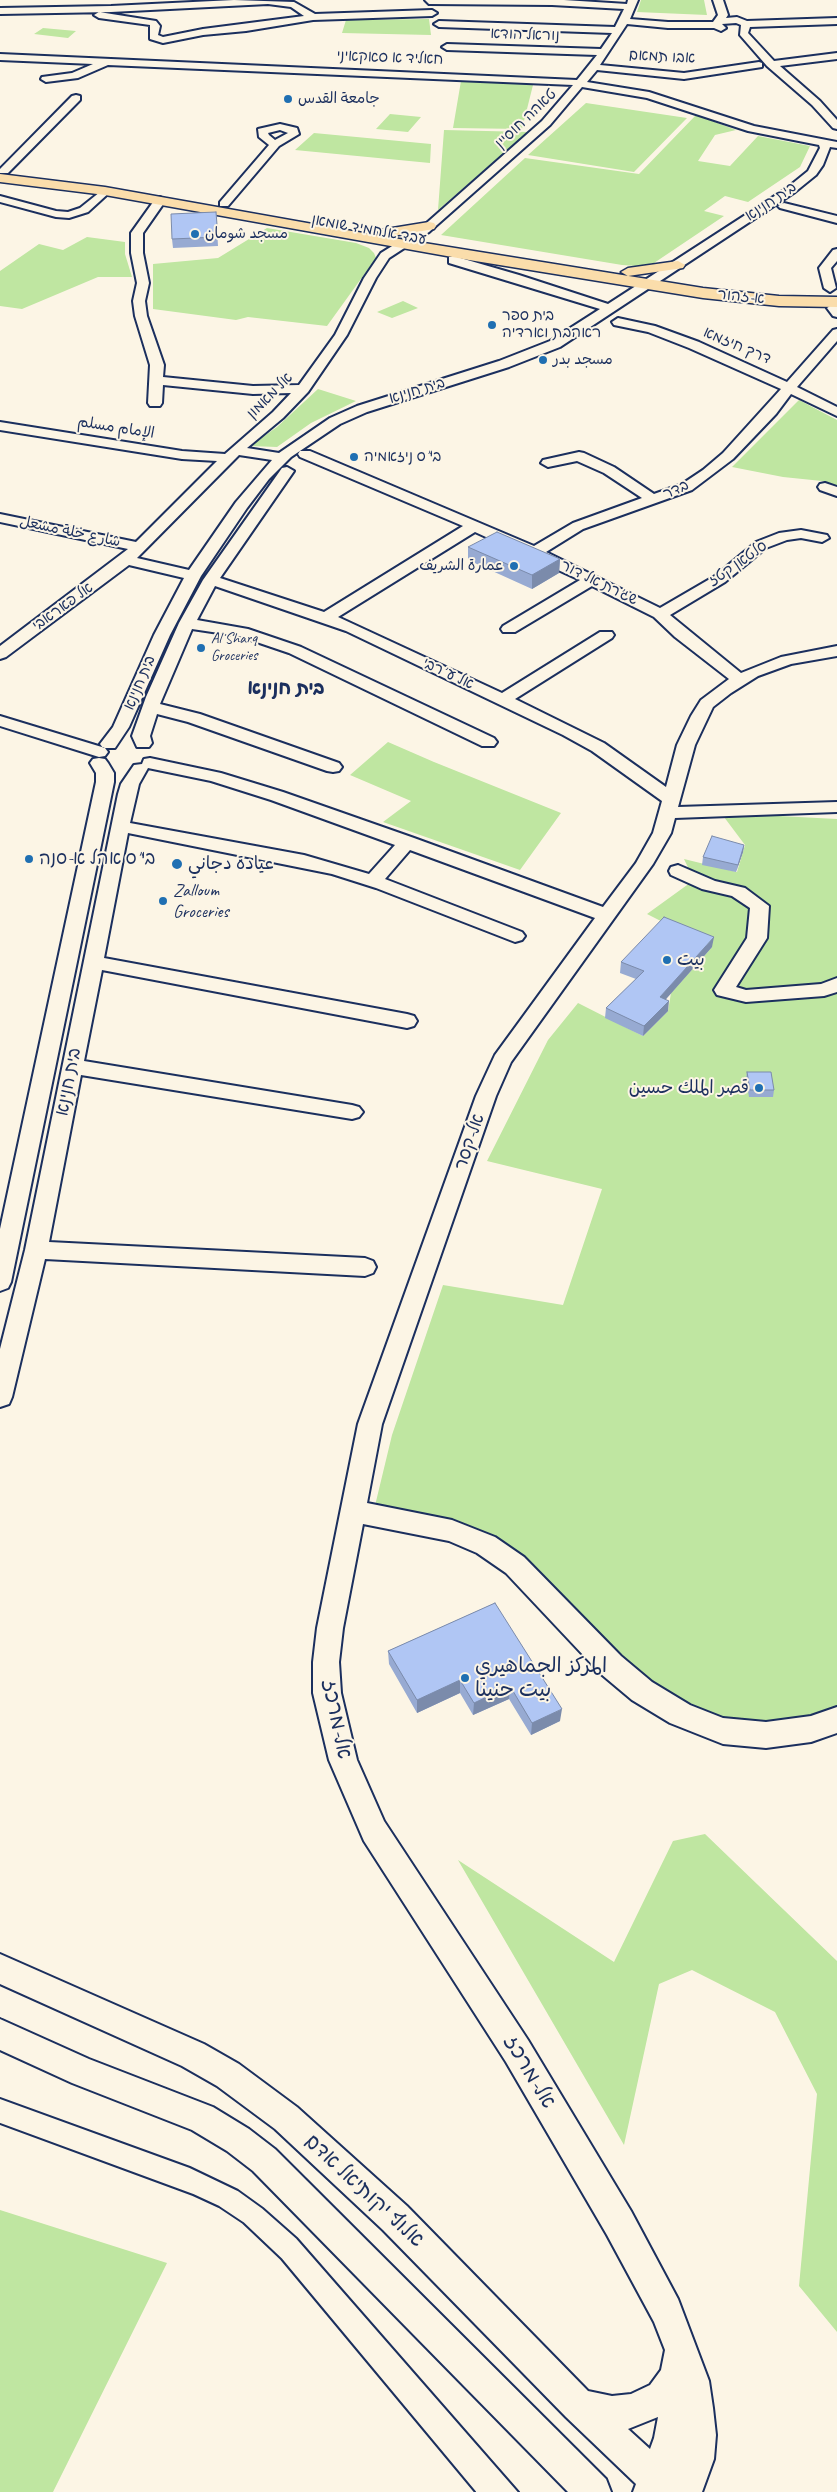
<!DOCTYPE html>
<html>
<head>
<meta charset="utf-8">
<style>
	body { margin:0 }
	canvas { display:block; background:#fcf5e5 }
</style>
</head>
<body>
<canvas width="837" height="2492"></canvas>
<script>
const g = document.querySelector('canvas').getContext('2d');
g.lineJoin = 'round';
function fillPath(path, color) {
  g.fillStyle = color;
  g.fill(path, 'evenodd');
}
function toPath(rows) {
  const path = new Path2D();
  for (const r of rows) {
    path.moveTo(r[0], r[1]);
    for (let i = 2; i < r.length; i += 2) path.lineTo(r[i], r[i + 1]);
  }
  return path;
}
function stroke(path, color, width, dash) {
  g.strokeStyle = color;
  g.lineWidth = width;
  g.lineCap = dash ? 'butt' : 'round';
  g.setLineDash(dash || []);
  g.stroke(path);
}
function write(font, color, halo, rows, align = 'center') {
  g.font = font + ' Caveat,"Playpen Sans Arabic","Playpen Sans Hebrew",sans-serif';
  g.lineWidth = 4;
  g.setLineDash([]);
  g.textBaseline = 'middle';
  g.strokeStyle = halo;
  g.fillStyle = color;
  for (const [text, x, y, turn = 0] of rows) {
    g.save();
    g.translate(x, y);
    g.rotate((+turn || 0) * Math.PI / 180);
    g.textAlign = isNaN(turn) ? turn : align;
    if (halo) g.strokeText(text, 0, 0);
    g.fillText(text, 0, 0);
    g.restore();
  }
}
const green = toPath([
	[641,0,704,0,707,15,637,12],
	[429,19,431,35,342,33,346,20],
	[43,28,76,31,68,38,34,34],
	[461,81,534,81,522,129,453,128],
	[586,103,687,118,634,172,528,155],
	[390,114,421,117,408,132,376,129],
	[696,115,736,130,715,135,698,161,730,166,758,136,810,146,800,167,748,202,725,196,704,211,724,216,654,263,637,266,622,265,441,235,525,158,639,174],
	[444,130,528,132,438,210],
	[314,133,431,144,430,163,295,150],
	[267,228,356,243,369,248,374,253,376,258,327,326,248,317,236,320,153,309,153,264,218,258],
	[87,237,125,242,125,254,132,277,98,277,22,309,0,306,0,271,39,244,63,250],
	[403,301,418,308,392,318,377,312],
	[318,389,356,401,311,423,277,447,250,446,277,427],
	[799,400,837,420,837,488,822,481,783,477,732,467],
	[388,742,434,762,561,813,520,870,383,822,411,801,350,775],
	[721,813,837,819,837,1718,723,1731,668,1706,486,1545,373,1514,392,1435,443,1285,563,1305,602,1189,487,1161,548,1040,578,1003,643,1036,668,1011,671,993,712,947,647,914,694,880,684,859,737,872,745,845],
	[705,1834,837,1961,837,2332,799,2286,817,2094,775,2012,692,1970,659,1984,624,2145,458,1860,614,1962,673,1841],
	[0,2210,167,2263,53,2492,0,2492]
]);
const minor = toPath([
	[234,0,294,2,315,14,432,10,437,13,432,16,313,20,246,31,203,35,163,43,150,39,150,25,99,18,94,15,99,12,156,21,160,26,158,35,163,37,203,29,304,16,291,7,268,4,111,12,0,14,0,8,111,6,234,0],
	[425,0,564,0,627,4,628,0,638,0,630,19,668,22,713,22,718,15,713,0,723,0,728,15,726,18,737,17,747,21,837,18,837,24,750,27,748,33,774,61,837,53,837,59,780,66,820,101,837,120,837,129,833,128,812,105,767,66,740,35,741,25,736,23,722,24,726,28,721,31,714,28,668,28,627,24,600,65,684,73,759,62,762,63,762,67,684,79,597,70,587,82,649,92,754,126,837,142,837,148,830,147,823,165,816,175,795,192,560,347,509,367,367,412,340,424,291,457,269,479,247,508,201,576,170,635,129,727,115,748,103,748,100,744,113,727,154,635,184,578,129,565,6,657,0,659,0,646,128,549,0,522,0,514,136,542,217,461,182,459,0,430,0,422,182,451,225,454,273,412,291,393,253,394,163,385,162,403,160,406,150,406,148,403,150,365,135,316,133,301,137,283,131,253,131,233,156,198,160,197,166,200,143,233,143,253,149,283,145,301,147,316,164,365,163,377,253,386,299,385,335,335,364,278,381,253,421,228,542,121,573,85,108,65,78,78,46,82,41,79,42,77,72,73,93,64,0,60,0,54,577,80,597,55,447,50,442,47,447,44,601,49,612,33,439,27,434,24,439,21,615,27,624,9,552,5,429,4,425,0],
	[582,87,647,98,748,131,819,145,820,148,808,171,787,188,608,304,519,275,457,257,449,257,449,263,600,309,550,341,499,361,357,406,330,418,279,453,247,448,283,418,308,392,347,335,376,278,389,258,429,232,550,125,582,87],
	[239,455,272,460,236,502,189,570,137,558,239,455],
	[76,95,80,96,80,100,8,173,0,173,0,169,72,96,76,95],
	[280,124,297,128,299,134,279,146,228,206,220,206,220,202,269,145,259,137,258,129,280,124],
	[280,130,288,133,275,140,269,135,268,133,280,130],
	[105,188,111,191,88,212,69,218,56,217,0,202,0,196,56,211,68,212,80,208,105,188],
	[784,203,837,216,837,223,780,208,778,206,784,203],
	[837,249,837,261,831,268,836,288,830,292,824,288,819,268,833,250,837,249],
	[833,304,837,305,837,317,833,316,827,308,833,304],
	[618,318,655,326,699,342,787,382,833,330,837,329,837,341,797,387,837,407,837,416,791,394,776,414,733,459,692,490,583,529,546,552,660,608,715,576,756,542,779,533,801,530,827,535,829,538,822,542,801,538,787,540,766,548,725,582,670,615,741,673,781,657,837,646,837,656,791,664,758,676,731,693,713,707,695,745,678,807,837,802,837,812,675,818,671,833,653,864,511,1062,496,1096,382,1424,367,1503,452,1520,495,1537,524,1557,621,1656,652,1682,690,1705,723,1718,766,1722,811,1716,837,1707,837,1733,811,1742,766,1748,723,1744,670,1723,632,1700,601,1674,506,1573,477,1553,449,1541,363,1524,343,1628,339,1662,341,1693,357,1760,384,1821,528,2040,631,2211,678,2299,709,2381,713,2408,716,2435,714,2459,702,2492,633,2492,636,2484,566,2417,383,2230,275,2129,217,2086,182,2066,0,1984,0,1954,204,2044,239,2064,297,2107,407,2206,588,2391,612,2396,631,2394,650,2385,661,2370,665,2350,654,2322,607,2235,506,2062,364,1841,329,1760,313,1693,313,1662,317,1628,358,1424,476,1096,495,1055,595,918,410,850,385,879,522,932,525,936,522,940,515,942,376,888,332,874,128,833,104,958,407,1014,414,1016,417,1021,414,1026,407,1028,102,970,84,1061,352,1105,359,1107,363,1112,359,1117,352,1119,81,1075,49,1242,365,1258,373,1261,376,1267,373,1273,365,1276,45,1259,12,1397,9,1404,0,1407,0,1349,25,1250,118,794,121,784,134,765,142,764,144,759,150,758,221,773,283,792,414,838,603,907,636,863,653,833,662,801,592,751,563,735,346,631,215,586,197,620,248,629,301,647,494,738,497,742,494,746,482,746,289,653,239,636,192,629,160,704,200,714,339,763,342,767,339,771,333,772,327,771,188,722,157,714,150,736,152,743,149,747,137,747,132,736,146,697,179,623,203,580,282,468,287,467,294,471,220,578,324,612,463,526,300,457,298,454,300,451,310,451,534,546,573,523,642,498,604,473,577,461,548,467,541,463,543,460,579,452,584,453,614,467,654,494,682,484,703,470,723,453,781,389,689,348,648,332,614,325,612,322,618,318],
	[475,532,580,580,503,626,501,629,503,632,515,632,592,586,654,617,675,637,729,679,701,700,691,716,677,745,666,787,604,743,515,699,612,638,614,635,612,632,600,632,502,693,338,617,475,532],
	[148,768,211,781,271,800,395,845,369,874,304,855,130,823,139,784,148,768],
	[658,2417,654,2438,650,2449,628,2429,658,2417],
	[825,483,837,487,837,496,820,490,818,487,820,484,825,483],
	[0,716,105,748,108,752,105,756,99,757,0,726,0,716],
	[99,758,105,759,108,763,114,773,114,782,11,1282,8,1288,0,1291,0,1229,96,782,96,773,90,763,93,759,99,758],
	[678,865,715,881,745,888,769,906,767,938,736,987,746,990,821,984,837,978,837,992,824,996,746,1002,717,995,714,990,747,938,750,908,732,896,702,889,671,875,669,871,671,867,678,865],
	[0,2019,89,2059,213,2107,249,2129,275,2149,606,2479,611,2492,568,2492,253,2171,227,2151,192,2130,72,2083,0,2050,0,2019]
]);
const major = toPath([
	[0,174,105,187,380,236,378,233,380,230,429,222,434,223,436,226,434,229,387,237,703,288,779,296,837,297,837,307,779,306,703,298,469,260,105,195,0,182,0,174],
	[678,261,685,265,683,268,628,276,621,272,628,268,678,261]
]);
const tram = toPath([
	[0,2098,190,2167,238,2190,263,2208,297,2238,519,2492],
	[0,2124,193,2195,219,2207,243,2223,281,2259,475,2492]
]);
const wall = toPath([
	[216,212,218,246,173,248,172,239],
	[468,547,560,559,559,573,532,589,468,560],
	[744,845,743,852,736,872,702,865,703,857],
	[712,947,666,999,668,1011,643,1036,605,1018,606,1008,636,979,620,973,621,962],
	[747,1072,774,1090,773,1097,749,1097,746,1079],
	[495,1603,560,1721,531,1735,509,1699,473,1715,460,1693,417,1713,389,1664,388,1651]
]);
const shadedWall = toPath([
	[560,559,559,573,532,589,532,575],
	[744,845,743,852,736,872,738,865],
	[714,937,712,947,659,1007,660,997],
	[669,1001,668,1011,643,1036,644,1026],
	[460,1680,460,1693,417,1713,417,1700],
	[510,1686,509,1699,473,1715,474,1703],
	[562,1709,560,1721,531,1735,532,1723]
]);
const building = toPath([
	[216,212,218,237,172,239,171,214,216,212],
	[497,532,560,559,532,575,468,547,497,532],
	[712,836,744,845,738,865,703,857,712,836],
	[664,917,714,937,660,997,669,1001,644,1026,606,1008,644,971,621,962,664,917],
	[747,1072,771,1072,774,1090,750,1090,747,1072],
	[495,1603,562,1709,532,1723,510,1686,474,1703,460,1680,417,1700,388,1651,495,1603]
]);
const markers = [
	[288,99,5,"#1f6fb2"],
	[195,234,5,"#1f6fb2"],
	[492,325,5,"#1f6fb2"],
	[543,360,5,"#1f6fb2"],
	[354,457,5,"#1f6fb2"],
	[514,566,5,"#1f6fb2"],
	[201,648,5,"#1f6fb2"],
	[29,859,5,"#1f6fb2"],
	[177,864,6,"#1f6fb2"],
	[163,901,5,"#1f6fb2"],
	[667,960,5,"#1f6fb2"],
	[759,1088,5,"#1f6fb2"],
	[465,1678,5,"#1f6fb2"]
];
const farStreetnames = [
	["נוראל הודא",525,35,2],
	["אבו תמאם",662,57,3],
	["חאליד א סאקאיני",390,58,2],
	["טאהה חוסיין",526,119,-44],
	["בית חנינא",771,202,-34],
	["עבד אלחמיד שומאן",369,230,10],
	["א-זהור",741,297,6],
	["דרך חיזמא",737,346,23],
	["בית חנינא",417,391,-17],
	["אל מאמון",270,396,-45],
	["الإمام مسلم",116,428,9],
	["בדר",676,490,-24],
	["شارع خلة مشعل",70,532,12],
	["סלטאן קטז",738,564,-35],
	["שג'רת אל דור",599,583,26],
	["אל פאראבי",63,607,-36],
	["אל ע 'רבי",448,674,25],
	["בית חנינא",140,683,-67]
];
const farPoinames = [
	["جامعة القدس",298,99],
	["مسجد شومان",205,234],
	["בית ספר",502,316],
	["ראהבת וארדיה",502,333],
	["مسجد بدر",553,360],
	["בי\"ס ניזאמיה",364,457],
	["عمارة الشريف",504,566,"right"],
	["Al Sharq",211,639],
	["Groceries",211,656]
];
const poiNames = [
	["בי\"ס אהל א-סנה",39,859],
	["عيادة دجاني",188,864],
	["Zalloum",173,891],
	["Groceries",173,912],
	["بيت",677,960],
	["قصر الملك حسين",749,1088,"right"]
];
const streetNames = [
	["בית חנינא",69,1082,-79],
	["אל-קסר",470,1142,-71]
];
const farDistrictnames = [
	["בית חנינא",286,689]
];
const nearPoinames = [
	["المركز الجماهيري",475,1666],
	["بيت حنينا",475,1690]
];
const nearStreetnames = [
	["אל-מרכז",336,1719,78],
	["אל-מרכז",529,2072,59],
	["אלוף יקותיאל אדם",364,2191,43]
];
fillPath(green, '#bfe6a1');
stroke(minor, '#1b2f5e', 4);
stroke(major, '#1b2f5e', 3);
fillPath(minor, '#fcf5e5');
fillPath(major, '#faddab');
stroke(tram, '#1b2f5e', 2);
fillPath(wall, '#97aad2');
fillPath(shadedWall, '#7b8bab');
fillPath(building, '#b0c6f4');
stroke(building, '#7b8bab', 1);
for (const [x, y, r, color] of markers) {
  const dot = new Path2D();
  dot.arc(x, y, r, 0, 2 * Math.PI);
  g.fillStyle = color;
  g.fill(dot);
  stroke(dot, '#fcf5e5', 2);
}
write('15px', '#1b2f5e', '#fcf5e5', farStreetnames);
write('15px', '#1b2f5e', '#fcf5e5', farPoinames, 'left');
write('18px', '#1b2f5e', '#fcf5e5', poiNames, 'left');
write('18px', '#1b2f5e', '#fcf5e5', streetNames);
write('bold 19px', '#1b2f5e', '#fcf5e5', farDistrictnames);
write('21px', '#1b2f5e', '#fcf5e5', nearPoinames, 'left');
write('21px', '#1b2f5e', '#fcf5e5', nearStreetnames);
</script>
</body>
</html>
